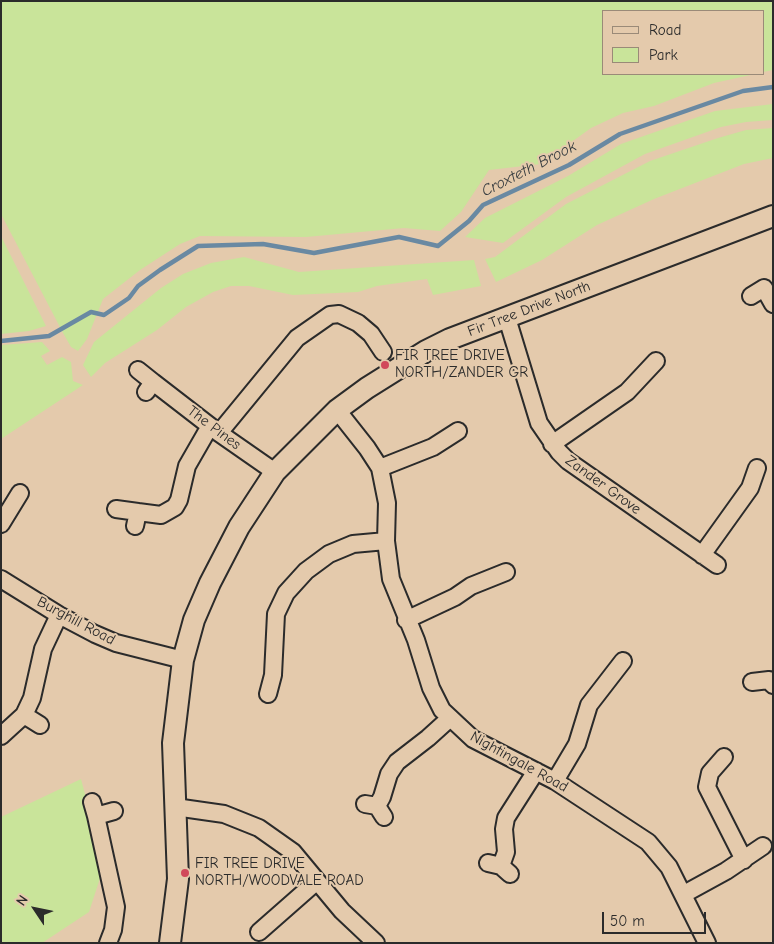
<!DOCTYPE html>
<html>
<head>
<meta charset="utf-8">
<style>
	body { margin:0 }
	#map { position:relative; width:774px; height:944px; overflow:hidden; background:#e4caac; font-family:"Comic Neue",sans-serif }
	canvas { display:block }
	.frame { position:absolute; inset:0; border:2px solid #2b2b2b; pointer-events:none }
	.legend { position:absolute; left:602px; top:10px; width:162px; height:65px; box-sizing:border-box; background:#e4caac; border:1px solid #9a8a78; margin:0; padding:6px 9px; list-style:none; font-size:15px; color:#2b2b2b }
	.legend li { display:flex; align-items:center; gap:10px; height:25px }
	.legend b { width:25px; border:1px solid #9a8a78 }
	.north { position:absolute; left:10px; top:884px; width:50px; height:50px; -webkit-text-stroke:4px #e4caac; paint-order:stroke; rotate:304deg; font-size:14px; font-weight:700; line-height:20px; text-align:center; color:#2b2b2b }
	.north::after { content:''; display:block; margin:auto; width:18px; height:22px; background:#2b2b2b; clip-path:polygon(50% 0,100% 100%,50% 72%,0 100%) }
	.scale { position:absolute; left:602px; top:912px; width:104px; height:22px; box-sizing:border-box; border:2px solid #2b2b2b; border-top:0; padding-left:6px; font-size:15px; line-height:18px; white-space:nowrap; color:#2b2b2b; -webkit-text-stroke:4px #e4caac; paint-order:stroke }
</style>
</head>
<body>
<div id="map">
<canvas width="774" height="944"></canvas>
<div class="frame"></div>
<ul class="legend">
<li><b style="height:6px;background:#e4caac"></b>Road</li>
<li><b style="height:14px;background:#c9e49a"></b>Park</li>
</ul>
<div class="north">N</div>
<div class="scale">50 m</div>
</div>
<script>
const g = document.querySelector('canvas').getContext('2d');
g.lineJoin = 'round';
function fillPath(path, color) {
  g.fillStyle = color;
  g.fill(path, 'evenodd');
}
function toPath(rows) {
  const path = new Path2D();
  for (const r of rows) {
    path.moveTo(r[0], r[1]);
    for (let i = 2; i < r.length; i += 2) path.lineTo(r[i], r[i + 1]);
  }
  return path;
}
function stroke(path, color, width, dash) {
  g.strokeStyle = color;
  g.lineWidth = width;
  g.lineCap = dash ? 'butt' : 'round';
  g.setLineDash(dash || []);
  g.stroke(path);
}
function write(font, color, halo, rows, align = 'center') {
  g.font = font + ' "Comic Neue",sans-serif';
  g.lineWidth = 4;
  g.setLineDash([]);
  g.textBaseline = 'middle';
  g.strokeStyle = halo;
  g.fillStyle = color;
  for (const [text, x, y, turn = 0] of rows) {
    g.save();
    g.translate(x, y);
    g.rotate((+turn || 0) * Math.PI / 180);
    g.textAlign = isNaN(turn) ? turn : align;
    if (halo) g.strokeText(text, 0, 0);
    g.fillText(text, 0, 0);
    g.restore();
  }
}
const green = toPath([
	[1,1,773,1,773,70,763,72,763,11,603,11,603,74,755,74,714,83,654,106,623,113,591,128,541,164,489,170,461,212,440,231,404,228,306,237,200,236,180,244,140,270,103,299,87,339,78,351,71,347,63,333,1,214],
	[773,104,773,120,746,122,721,127,645,154,566,197,503,243,465,237,485,218,568,176,621,144,715,111],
	[773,128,773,158,744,164,654,199,597,225,542,260,496,282,485,259,495,257,566,204,650,161,718,138,746,130],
	[1,236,46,326,29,331,1,334],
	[244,257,299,272,474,260,481,286,433,295,427,279,377,286,358,292,293,295,249,286,231,286,213,292,186,307,157,330,105,363,91,377,83,365,94,342,161,288,183,274,211,263],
	[42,342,50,351,41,356,47,365,62,357,71,362,73,381,83,385,1,439,1,345],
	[81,779,104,866,89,912,42,943,1,943,1,817]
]);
const stream = toPath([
	[1,341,49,336,91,312,104,315,129,298,138,286,160,270,198,246,263,244,314,253,399,237,438,246,469,221,483,205,569,165,620,134,743,91,773,87]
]);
const minor = toPath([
	[751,296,764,288,773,304],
	[507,318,539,423,559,452,568,461,717,565],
	[138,370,153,382,146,392],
	[153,382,219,433,275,472],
	[337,410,367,448,380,468,387,503,386,541,391,579,416,640,431,688,442,710,473,739,555,781,648,842,669,867,707,943],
	[219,433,297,338,330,315,339,314,358,323,371,334,383,352],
	[552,444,627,392,656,361],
	[380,468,433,447,458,431],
	[116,509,138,512,135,526],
	[138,512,161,515,175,507,179,500,187,466,210,426],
	[1,524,20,493],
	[702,555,750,488,757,468],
	[1,579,59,615,95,634,116,643,183,660],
	[406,620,455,597,471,586,506,572],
	[752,682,769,680,773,685],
	[268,694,273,675,276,614,286,593,306,571,329,554,353,544,386,541],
	[40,725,24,715,32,698,43,649,59,615],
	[1,736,24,715],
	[724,757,710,773,707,787,744,860],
	[555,781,577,744,589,705,623,661],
	[92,802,96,816,114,811],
	[365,804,377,806,384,817],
	[377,806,382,797,389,774,397,762,428,738,449,719],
	[175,807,224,814,259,828,293,852,342,911,376,943],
	[96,816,116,907,113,930,108,943],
	[488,863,501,866,510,874],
	[501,866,506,852,504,829,506,818,536,771],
	[684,894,726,871,763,846],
	[259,932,317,881]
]);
const tertiary = toPath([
	[170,943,178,879,173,743,183,660,194,620,210,583,239,527,275,472,337,410,367,388,426,351,450,339,773,216]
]);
const markers = [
	[385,365,5,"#d1495b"],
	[185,873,5,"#d1495b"]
];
const streetNames = [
	["Fir Tree Drive North",529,309,-21],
	["The Pines",214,428,37],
	["Zander Grove",603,485,36],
	["Burghill Road",76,621,28],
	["Nightingale Road",519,762,29]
];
const poiNames = [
	["FIR TREE DRIVE",395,356],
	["NORTH/ZANDER GR",395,373],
	["FIR TREE DRIVE",195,864],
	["NORTH/WOODVALE ROAD",195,881]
];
const waterNames = [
	["Croxteth Brook",529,169,-27]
];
fillPath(green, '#c9e49a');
stroke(stream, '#6989a2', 4.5);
stroke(minor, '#2b2b2b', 20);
stroke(tertiary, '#2b2b2b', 24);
stroke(minor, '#e4caac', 16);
stroke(tertiary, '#e4caac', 20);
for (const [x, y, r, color] of markers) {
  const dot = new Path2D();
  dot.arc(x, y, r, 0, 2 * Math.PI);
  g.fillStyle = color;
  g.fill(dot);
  stroke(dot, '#e4caac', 2);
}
write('15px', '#2b2b2b', '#e4caac', streetNames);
write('15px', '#2b2b2b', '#e4caac', poiNames, 'left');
write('italic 16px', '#353b3f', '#e4caac', waterNames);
</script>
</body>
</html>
